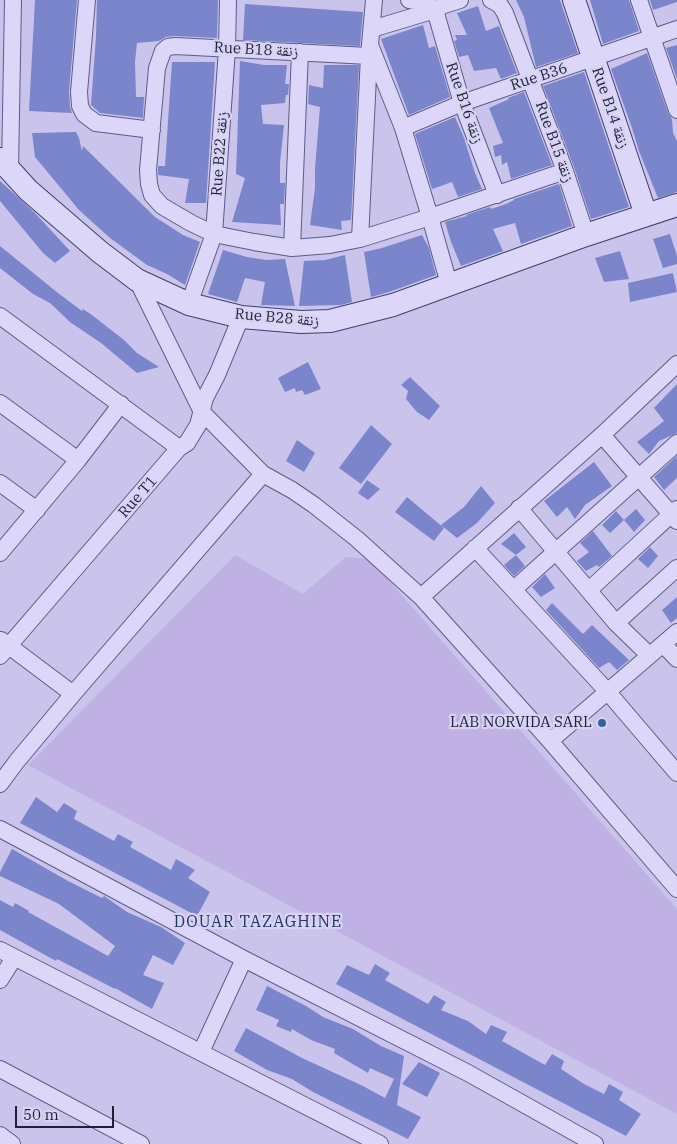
<!DOCTYPE html>
<html>
<head>
<meta charset="utf-8">
<style>
	body { margin:0 }
	#map { position:relative; width:677px; height:1144px; overflow:hidden; background:#cac4ed; font-family:"IBM Plex Serif",serif }
	canvas { display:block }
	.scale { position:absolute; left:15px; top:1106px; width:99px; height:22px; box-sizing:border-box; border:2px solid #1e2038; border-top:0; padding-left:6px; font-size:15px; line-height:18px; white-space:nowrap; color:#1e2038; -webkit-text-stroke:4px #d8d3f5; paint-order:stroke }
</style>
</head>
<body>
<div id="map">
<canvas width="677" height="1144"></canvas>
<div class="scale">50 m</div>
</div>
<script>
const g = document.querySelector('canvas').getContext('2d');
g.lineJoin = 'round';
function fillPath(path, color) {
  g.fillStyle = color;
  g.fill(path, 'evenodd');
}
function toPath(rows) {
  const path = new Path2D();
  for (const r of rows) {
    path.moveTo(r[0], r[1]);
    for (let i = 2; i < r.length; i += 2) path.lineTo(r[i], r[i + 1]);
  }
  return path;
}
function stroke(path, color, width, dash) {
  g.strokeStyle = color;
  g.lineWidth = width;
  g.lineCap = dash ? 'butt' : 'round';
  g.setLineDash(dash || []);
  g.stroke(path);
}
function write(font, color, halo, rows, align = 'center') {
  g.font = font + ' "IBM Plex Serif","Noto Naskh Arabic",serif';
  g.lineWidth = 4.5;
  g.setLineDash([]);
  g.textBaseline = 'middle';
  g.strokeStyle = halo;
  g.fillStyle = color;
  for (const [text, x, y, turn = 0] of rows) {
    g.save();
    g.translate(x, y);
    g.rotate((+turn || 0) * Math.PI / 180);
    g.textAlign = isNaN(turn) ? turn : align;
    if (halo) g.strokeText(text, 0, 0);
    g.fillText(text, 0, 0);
    g.restore();
  }
}
const farmland = toPath([
	[235,555,303,594,346,557,370,559,677,909,677,1114,28,765]
]);
const building = toPath([
	[35,0,77,0,69,91,70,107,72,113,29,111],
	[97,0,218,0,217,38,174,36,166,37,159,41,137,43,135,62,136,97,144,97,143,118,100,113,91,105,96,37],
	[516,0,560,0,578,53,536,67,524,17],
	[590,0,629,0,639,31,603,44],
	[650,0,677,0,677,2,653,10],
	[245,4,363,12,360,46,243,40],
	[478,6,486,31,499,26,517,73,501,79,496,68,474,71,468,55,459,57,454,41,457,40,455,35,467,35,457,13],
	[423,25,429,48,435,46,450,97,409,115,381,39],
	[677,45,677,79,666,48],
	[647,53,668,113,672,119,673,133,677,141,677,192,658,198,639,151,632,128,611,69],
	[240,61,264,65,287,65,285,84,289,84,288,95,286,95,285,103,261,105,263,124,284,125,280,163,280,183,285,183,284,204,280,204,281,225,232,222,245,178,236,174],
	[172,62,215,62,206,203,185,203,189,179,158,175,158,166,165,166],
	[324,65,359,65,351,220,341,221,342,230,310,225,315,188,315,168,320,107,308,104,309,85,323,88],
	[584,72,629,207,591,219,574,167,543,86],
	[524,92,552,165,511,179,507,162,502,165,501,155,495,157,493,146,503,143,489,108,509,99,508,98],
	[455,117,464,138,475,173,482,189,458,197,452,182,432,189,415,134],
	[76,132,79,138,82,151,83,146,155,217,183,235,200,242,185,285,167,274,147,265,110,238,79,210,35,157,32,133],
	[0,181,35,213,70,251,55,263,43,253,0,201],
	[559,184,572,226,521,244,515,223,493,229,503,251,461,266,451,242,445,222,467,216,466,215,490,207,491,209,506,204,514,200,514,199],
	[670,234,677,256,677,264,663,268,653,239],
	[422,235,429,248,436,275,389,292,371,297,364,252,382,248],
	[0,246,58,293,82,311,83,309,92,315,124,340,137,353,159,367,137,373,101,343,70,322,50,303,33,294,0,268],
	[223,250,247,257,266,260,285,259,295,306,261,305,265,282,245,278,237,302,208,294],
	[620,251,629,279,604,282,595,258],
	[345,255,352,302,341,305,299,306,304,261,325,260],
	[673,273,677,292,630,302,628,283],
	[308,362,321,389,305,395,302,390,296,392,295,388,285,392,278,378],
	[410,377,440,406,429,420,417,412,406,399,408,391,401,385],
	[677,384,677,433,659,441,649,454,637,442,664,421,654,408],
	[371,425,392,444,361,484,339,468],
	[297,440,315,453,304,472,286,461],
	[677,456,677,478,664,490,654,477],
	[594,462,612,486,585,505,575,519,567,507,557,517,544,501],
	[367,480,380,489,368,500,358,493],
	[481,486,495,503,477,523,457,538,441,525,464,507],
	[407,497,444,528,434,541,395,512],
	[636,509,645,520,634,532,624,520],
	[616,511,624,520,610,533,602,525],
	[593,531,612,556,599,567,597,565,586,571,577,561,589,552,580,543],
	[514,533,526,547,516,555,501,544],
	[650,547,658,556,648,568,638,559],
	[516,555,525,566,514,576,504,565],
	[545,574,555,588,541,597,532,587],
	[677,597,677,618,671,623,662,610],
	[552,603,583,634,592,625,629,660,617,670,609,662,599,668,546,610],
	[36,797,57,812,64,803,77,811,74,819,114,841,118,834,133,842,130,847,171,870,176,859,195,870,188,878,210,892,197,916,20,823],
	[12,849,68,881,102,898,104,896,127,912,161,927,185,943,173,965,153,955,143,975,164,983,152,1009,115,988,115,989,57,959,56,961,0,930,0,900,13,907,15,903,29,911,28,912,108,956,115,946,59,904,0,876,0,872],
	[375,964,390,973,385,980,428,1004,434,995,446,1002,441,1010,468,1021,486,1034,491,1025,507,1032,502,1041,545,1065,552,1054,564,1061,561,1069,584,1084,604,1094,609,1084,623,1092,619,1100,641,1114,626,1136,336,984,347,965,369,975],
	[267,986,306,1006,323,1017,353,1029,381,1046,404,1056,397,1105,421,1117,408,1139,313,1092,292,1079,267,1070,234,1051,246,1028,302,1058,363,1086,385,1098,394,1079,370,1068,368,1073,334,1053,335,1049,311,1040,292,1029,291,1032,276,1026,279,1020,256,1010],
	[419,1062,440,1073,427,1097,402,1084]
]);
const street = toPath([
	[87,0,79,92,80,106,84,114,96,123,152,130],
	[409,0,424,2,435,10,462,103,497,195],
	[491,0,500,5,505,13,565,171,586,235],
	[639,0,677,110],
	[372,29,435,10,444,5,460,0],
	[370,45,403,128,430,217,449,284],
	[369,56,175,46,168,47,163,51,157,68,148,170,149,184,152,195,162,206,191,223,214,234,254,242,292,248,330,245,360,239,430,217,565,171],
	[403,128,462,103,677,29],
	[10,170,13,0],
	[360,239,369,56,374,0],
	[292,248,300,52],
	[137,280,202,412,263,474,292,490,314,505,357,539,421,597,550,741,677,889],
	[189,304,214,234,227,49,228,0],
	[0,316,179,448],
	[0,403,78,460],
	[602,435,677,521],
	[0,483,37,510],
	[519,508,616,623,649,655],
	[475,548,607,691,677,773],
	[0,553,78,460,121,404],
	[514,589,677,443],
	[589,590,677,509],
	[421,597,602,435,677,364],
	[616,623,677,568],
	[1,640,73,694],
	[663,644,677,659],
	[0,656,179,448,187,443,198,425,205,398,217,375,241,317],
	[550,741,677,632],
	[0,784,17,761,73,694,263,474],
	[0,829,244,959,468,1073,595,1144],
	[0,950,380,1144],
	[0,980,14,958],
	[201,1052,244,959],
	[0,1069,141,1144],
	[0,1135,12,1144]
]);
const secondary = toPath([
	[574,0,646,215],
	[0,159,28,190,100,252,137,280,189,304,241,317,301,322,330,321,393,305,586,235,677,205]
]);
const markers = [
	[602,723,5,"#2c6795"]
];
const streetNames = [
	["Rue B18 زنقة",256,50,3],
	["Rue B36",539,77,-18],
	["Rue B16 زنقة",464,103,71],
	["Rue B14 زنقة",610,108,71],
	["Rue B15 زنقة",554,142,70],
	["Rue B22 زنقة",220,154,-86],
	["Rue B28 زنقة",277,318,5],
	["Rue T1",138,497,-49]
];
const poiNames = [
	["LAB NORVIDA SARL",592,723]
];
const neighbourhoodNames = [
	["DOUAR TAZAGHINE",258,922]
];
fillPath(farmland, '#bfb1e3');
fillPath(building, '#7a85cb');
stroke(street, '#5b5c87', 18);
stroke(secondary, '#3e4069', 24);
stroke(street, '#dcd7f8', 16);
stroke(secondary, '#dcd7f8', 22);
for (const [x, y, r, color] of markers) {
  const dot = new Path2D();
  dot.arc(x, y, r, 0, 2 * Math.PI);
  g.fillStyle = color;
  g.fill(dot);
  stroke(dot, '#d8d3f5', 2);
}
write('15px', '#1e2038', '#d8d3f5', streetNames);
write('15px', '#1e2038', '#d8d3f5', poiNames, 'right');
g.letterSpacing = '1px';
write('16px', '#1f3663', '#d8d3f5', neighbourhoodNames);
g.letterSpacing = '0px';
</script>
</body>
</html>
